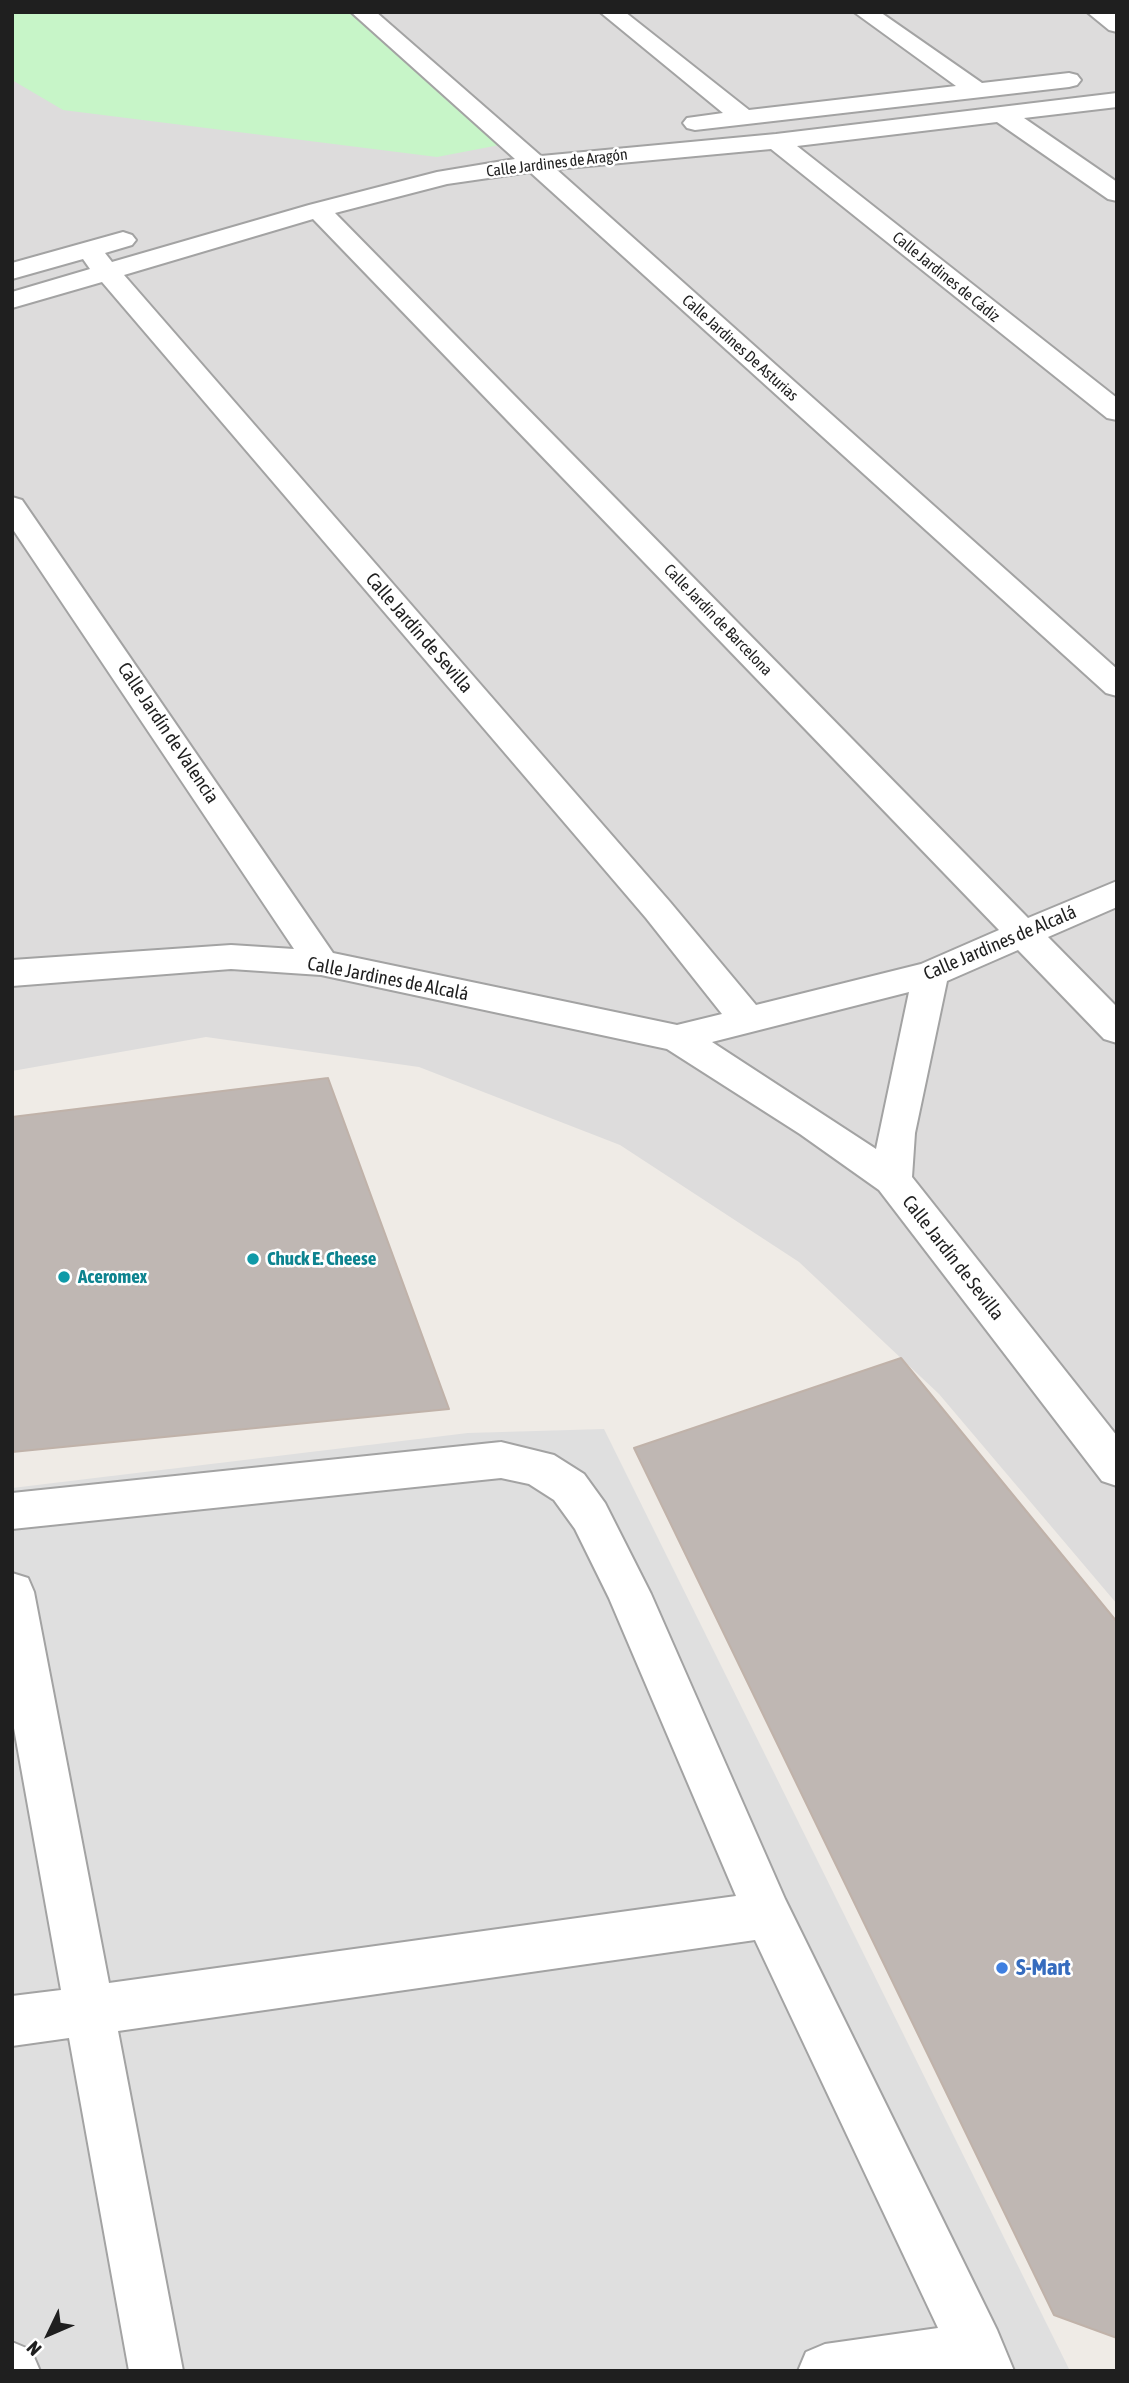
<!DOCTYPE html>
<html>
<head>
<meta charset="utf-8">
<style>
	body { margin:0 }
	#map { position:relative; width:1129px; height:2383px; overflow:hidden; background:#efebe6; font-family:"Asap Condensed",sans-serif }
	canvas { display:block }
	.frame { position:absolute; inset:0; border:14px solid #1f1f1f; pointer-events:none }
	.north { position:absolute; left:14px; top:2299px; width:70px; height:70px; -webkit-text-stroke:5px #fff; paint-order:stroke; rotate:226deg; font-size:19px; font-weight:700; line-height:28px; text-align:center; color:#1f1f1f }
	.north::after { content:''; display:block; margin:auto; width:24px; height:32px; background:#1f1f1f; clip-path:polygon(50% 0,100% 100%,50% 72%,0 100%) }
</style>
</head>
<body>
<div id="map">
<canvas width="1129" height="2383"></canvas>
<div class="frame"></div>
<div class="north">N</div>
</div>
<script>
const g = document.querySelector('canvas').getContext('2d');
g.lineJoin = 'round';
function fillPath(path, color) {
  g.fillStyle = color;
  g.fill(path, 'evenodd');
}
function toPath(rows) {
  const path = new Path2D();
  for (const r of rows) {
    path.moveTo(r[0], r[1]);
    for (let i = 2; i < r.length; i += 2) path.lineTo(r[i], r[i + 1]);
  }
  return path;
}
function stroke(path, color, width, dash) {
  g.strokeStyle = color;
  g.lineWidth = width;
  g.lineCap = dash ? 'butt' : 'round';
  g.setLineDash(dash || []);
  g.stroke(path);
}
function write(font, color, halo, rows, align = 'center') {
  g.font = font + ' "Asap Condensed",sans-serif';
  g.lineWidth = 5;
  g.setLineDash([]);
  g.textBaseline = 'middle';
  g.strokeStyle = halo;
  g.fillStyle = color;
  for (const [text, x, y, turn = 0] of rows) {
    g.save();
    g.translate(x, y);
    g.rotate((+turn || 0) * Math.PI / 180);
    g.textAlign = isNaN(turn) ? turn : align;
    if (halo) g.strokeText(text, 0, 0);
    g.fillText(text, 0, 0);
    g.restore();
  }
}
const residential = toPath([
	[12,12,1117,12,1117,1604,939,1394,799,1262,620,1145,419,1067,206,1037,12,1071]
]);
const park = toPath([
	[12,12,362,12,510,143,437,157,63,110,12,80]
]);
const parking = toPath([
	[604,1429,1070,2371,12,2371,12,1488,468,1433]
]);
const building = toPath([
	[328,1078,449,1409,12,1452,12,1117,328,1078],
	[901,1358,1117,1622,1117,2338,1054,2315,634,1448,901,1358]
]);
const minor = toPath([
	[351,12,376,12,541,156,776,134,1117,93,1117,107,1024,118,1117,182,1117,201,1108,199,997,122,797,146,1117,398,1117,420,1107,418,771,149,556,169,1117,669,1117,696,1106,693,530,172,447,184,335,213,1028,918,1117,881,1117,907,1048,937,1117,1007,1117,1043,1104,1039,1018,950,947,981,915,1133,912,1177,1117,1436,1117,1486,1102,1481,879,1190,800,1134,667,1049,321,975,231,969,12,986,12,960,231,945,294,949,12,528,12,497,22,500,333,953,677,1025,722,1014,646,918,102,282,12,308,12,292,90,269,83,259,12,279,12,263,123,232,132,235,136,240,132,245,105,253,112,262,309,205,437,172,515,159,351,12],
	[313,219,999,930,921,964,756,1005,670,902,124,275,313,219],
	[909,992,876,1149,712,1042,909,992],
	[600,12,625,12,749,110,956,86,854,12,880,12,982,83,1069,73,1077,75,1081,80,1077,85,1069,87,695,130,687,128,683,123,687,118,723,113,600,12],
	[1087,12,1113,12,1117,15,1117,32,1109,30,1087,12],
	[501,1442,554,1455,584,1474,605,1503,651,1594,785,1899,997,2330,1014,2371,798,2371,806,2352,825,2344,938,2328,755,1940,118,2031,183,2371,129,2371,69,2038,12,2046,12,1996,61,1990,12,1717,12,1573,28,1578,34,1592,109,1983,736,1896,609,1598,575,1529,554,1500,529,1484,501,1478,12,1529,12,1493,501,1442],
	[12,2342,31,2350,40,2371,12,2371,12,2342]
]);
const markers = [
	[253,1259,7,"#0f9aa8"],
	[64,1277,7,"#0f9aa8"],
	[1002,1968,7,"#3f7fe0"]
];
const farStreetnames = [
	["Calle Jardines de Aragón",557,163,-7],
	["Calle Jardines de Cádiz",946,277,39],
	["Calle Jardines De Asturias",740,348,42],
	["Calle Jardín de Barcelona",718,620,46]
];
const streetNames = [
	["Calle Jardín de Sevilla",419,633,49],
	["Calle Jardín de Valencia",168,733,56],
	["Calle Jardines de Alcalá",1000,943,-23],
	["Calle Jardines de Alcalá",388,979,11],
	["Calle Jardín de Sevilla",953,1258,52]
];
const cultureNames = [
	["Chuck E. Cheese",267,1259],
	["Aceromex",78,1277]
];
const nearShopnames = [
	["S-Mart",1016,1968]
];
fillPath(residential, '#dddcdc');
fillPath(park, '#c7f5c8');
fillPath(parking, '#dfdfdf');
fillPath(building, '#bfb7b3');
stroke(building, '#c0b2a9', 2);
stroke(minor, '#a3a3a3', 4);
fillPath(minor, '#fff');
for (const [x, y, r, color] of markers) {
  const dot = new Path2D();
  dot.arc(x, y, r, 0, 2 * Math.PI);
  g.fillStyle = color;
  g.fill(dot);
  stroke(dot, '#fff', 2.5);
}
write('16px', '#1f1f1f', '#fff', farStreetnames);
write('19px', '#1f1f1f', '#fff', streetNames);
write('bold 19px', '#0d838f', '#fff', cultureNames, 'left');
write('bold 23px', '#366cbe', '#fff', nearShopnames, 'left');
</script>
</body>
</html>
